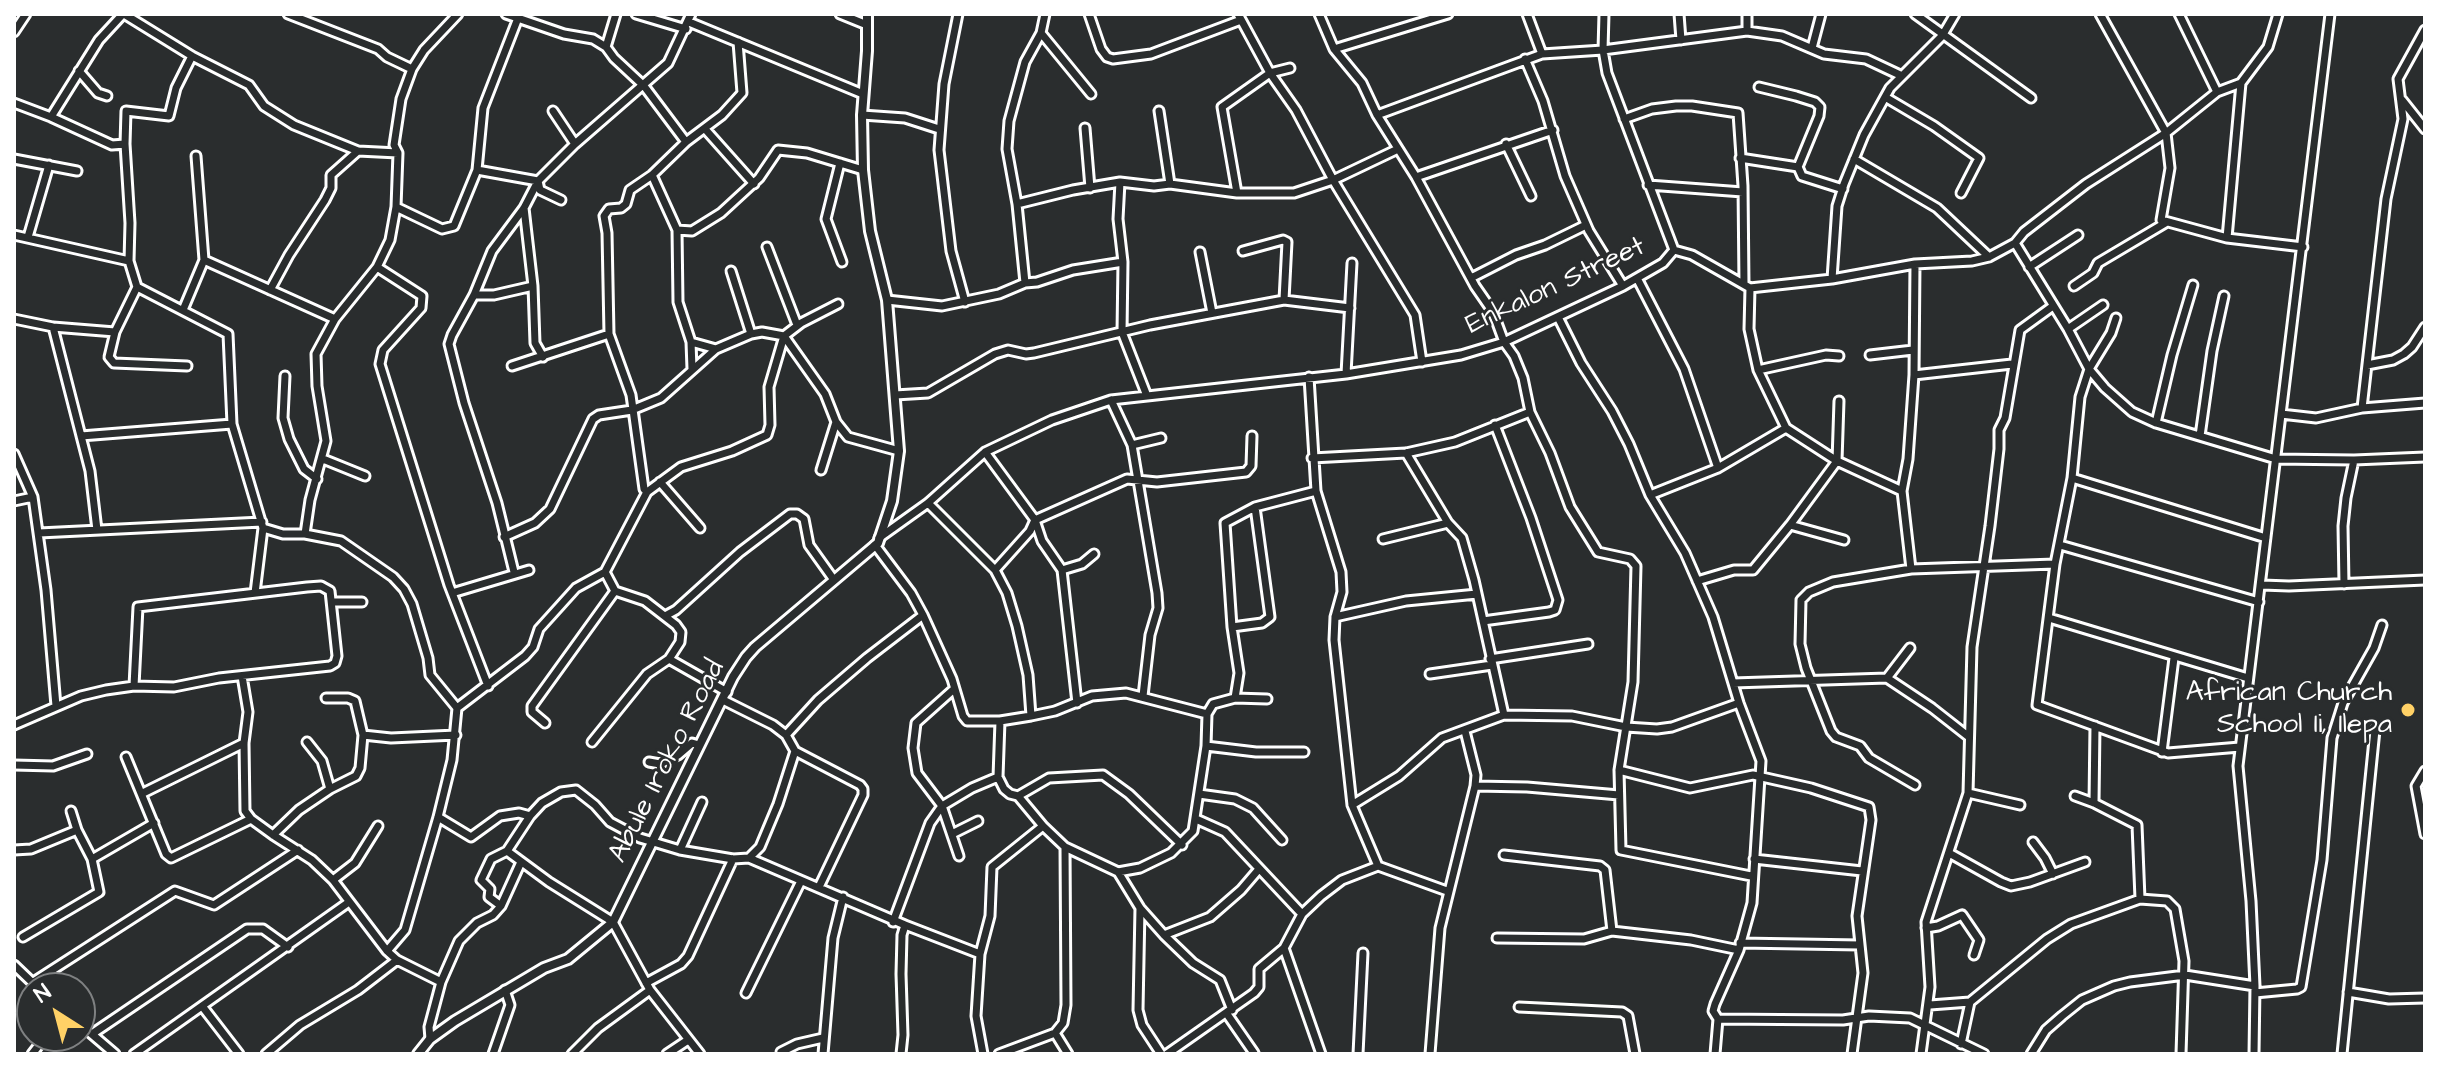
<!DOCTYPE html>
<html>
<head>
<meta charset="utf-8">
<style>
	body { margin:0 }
	#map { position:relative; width:2439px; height:1068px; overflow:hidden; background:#2a2d2e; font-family:"Architects Daughter",sans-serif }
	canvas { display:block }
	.frame { position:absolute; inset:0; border:16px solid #fff; pointer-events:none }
	.north { position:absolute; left:16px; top:972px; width:80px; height:80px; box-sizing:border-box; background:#2a2d2e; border:2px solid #7f8182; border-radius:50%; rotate:324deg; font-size:22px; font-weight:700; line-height:32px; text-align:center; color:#fff }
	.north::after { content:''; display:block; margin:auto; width:28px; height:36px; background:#ffd166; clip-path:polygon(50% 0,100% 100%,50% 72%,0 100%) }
</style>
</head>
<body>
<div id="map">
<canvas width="2439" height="1068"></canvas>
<div class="frame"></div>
<div class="north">N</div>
</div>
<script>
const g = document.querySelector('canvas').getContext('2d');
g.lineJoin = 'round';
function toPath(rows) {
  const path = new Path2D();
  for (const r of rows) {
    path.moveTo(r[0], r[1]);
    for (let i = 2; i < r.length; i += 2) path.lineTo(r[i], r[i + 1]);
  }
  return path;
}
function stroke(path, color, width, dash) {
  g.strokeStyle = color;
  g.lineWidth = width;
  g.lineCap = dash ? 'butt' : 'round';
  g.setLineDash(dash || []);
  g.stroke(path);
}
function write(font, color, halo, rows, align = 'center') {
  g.font = font + ' "Architects Daughter",sans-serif';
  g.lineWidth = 6;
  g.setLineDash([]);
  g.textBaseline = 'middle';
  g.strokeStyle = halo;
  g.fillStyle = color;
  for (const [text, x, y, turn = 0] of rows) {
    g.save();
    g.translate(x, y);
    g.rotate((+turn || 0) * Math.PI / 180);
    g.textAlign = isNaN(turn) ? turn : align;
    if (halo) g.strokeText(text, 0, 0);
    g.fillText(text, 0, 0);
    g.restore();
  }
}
const minor = toPath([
	[124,14,192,56,249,85,264,106,294,125,358,151,398,153],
	[288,14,378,49,387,57,412,69],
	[506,14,564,34,593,39,606,47,614,58,644,86,686,142],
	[636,14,686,29],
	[840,14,867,25],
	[958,14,944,84,939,150,951,251,965,302],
	[1089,14,1101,49,1107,57,1113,59,1151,54,1241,20],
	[1238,14,1270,73,1296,110,1333,180,1415,315,1422,362],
	[1319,14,1334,49,1362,83,1377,115,1416,177,1475,286,1493,312,1504,342,1514,356,1523,378,1530,412,1550,453,1570,507,1598,552,1630,559,1636,566,1633,682,1619,770,1621,850,1751,876],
	[1527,14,1542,54],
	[1604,14,1603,50,1607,73,1674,250],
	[1679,14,1681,40],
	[1915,14,2031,98],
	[2100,14,2166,133,2170,168,2161,220,2227,238,2303,247],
	[2179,14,2217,92],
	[689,22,863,94],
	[1747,31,1747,14],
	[14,32,26,14],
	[1041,33,1091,94],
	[606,47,616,14],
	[1812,48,1821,14],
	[1334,49,1448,14],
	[1525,59,1543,101,1565,176,1589,231,1623,286],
	[79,71,98,93,107,96],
	[1759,87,1796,96,1815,102,1820,107,1819,116,1798,167],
	[1885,97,1934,126,1979,158,1961,193],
	[2402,100,2425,129],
	[14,103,51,117,112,145,125,144,130,223,129,261,137,287,228,334,232,424,263,528,283,534,305,534,341,541,393,577,404,589,412,604,428,658,430,675,457,708,452,760,438,817,405,930,387,951,397,960,441,982,429,1027,430,1039],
	[553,111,575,144],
	[1159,111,1170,184],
	[862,115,905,118,939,129],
	[1377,115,1542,54,1603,50,1747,31,1782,36,1824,54,1866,59,1900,75],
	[51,117,99,40,123,14],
	[1624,119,1652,109,1676,106,1692,106,1738,113,1743,186,1744,284],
	[1085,128,1090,188],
	[705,129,754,184],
	[125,144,126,111,169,116,176,88,192,56],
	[1506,144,1531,196],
	[1740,158,1798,167,1802,176,1843,189],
	[14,159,77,171],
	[1854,159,1937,208,1989,257],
	[840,163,826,219,842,262],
	[477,170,538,181,540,190,561,200],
	[652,175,677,230,678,302,691,342,692,369],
	[1416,177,1553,130],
	[1120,182,1118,219,1123,262,1122,332,1147,396],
	[1648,185,1743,192],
	[1237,193,1222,107,1270,73,1290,68],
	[1017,204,1073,190,1120,182,1154,186,1170,184,1237,193,1294,193,1333,180,1398,149],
	[396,207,442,229,454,226,477,170,483,108,518,18],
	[524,208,533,286,535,343,543,357],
	[677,230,692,231,721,213,759,178,778,150,807,153,863,170],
	[14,235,129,261],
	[28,237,49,165],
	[2227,238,2241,83],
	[2015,243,2068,329,2089,369,2105,388,2132,412,2156,423,2276,459,2354,460,2425,457],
	[767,247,797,325],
	[1243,251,1283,240,1287,242,1284,300],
	[1200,252,1212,313],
	[204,260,335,319],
	[377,267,422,296,421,308,383,350,380,364,449,585,488,686],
	[2029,267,2078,235],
	[731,271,751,334],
	[1471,278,1516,255,1545,245,1586,225],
	[1637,278,1684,369,1718,468],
	[1832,279,1837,206,1844,184,1864,135,1890,88,1942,36,1955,14],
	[1025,283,1017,204,1007,149,1009,121,1025,62,1041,33,1045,14],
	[2074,286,2093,273,2098,263,2167,222],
	[1750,288,1749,329,1758,370,1786,428,1837,461,1902,491],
	[270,290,289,255,325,200,331,188,331,175,358,151],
	[474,295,494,295,533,286],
	[887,300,942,306,999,294,1025,283,1037,282,1073,270,1123,262],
	[183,310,204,260,196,156],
	[1558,317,1581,363,1612,411,1629,444,1650,495,1685,553,1713,617,1739,703,1761,761,1752,903,1739,950,1715,1004,1713,1011,1718,1019,1715,1054],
	[2116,318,2111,333,2089,369,2080,397,2072,478,2055,564,2037,705,2168,753,2240,747],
	[14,319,53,327,115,332,137,287],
	[53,327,90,471,97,530],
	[2068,329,2103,305],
	[115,332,109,357,114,363,187,366],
	[691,342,716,349],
	[1870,355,1913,350],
	[2367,365,2393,360,2404,354,2412,347,2425,327],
	[512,366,609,334],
	[1758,370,1826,355,1839,356],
	[1346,374,1352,263],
	[1914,375,2012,364],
	[285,376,283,418,289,439,304,469,317,479],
	[1309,377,1316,491,1341,572,1342,592,1335,617,1334,640,1352,805,1378,866,1447,891],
	[895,395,928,393,995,354,1008,350,1026,354,1034,353,1150,325,1284,300,1350,308],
	[1111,400,1132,445,1157,593,1158,608,1150,635,1143,696],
	[2362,408,2386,199,2403,119,2398,79,2425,30],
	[2281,414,2316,418,2362,408,2425,403],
	[2156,423,2172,355,2193,285],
	[81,436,232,424],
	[2200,436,2212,351,2224,296],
	[1132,445,1161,438],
	[985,452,1035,520,1042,541,1062,570,1077,703],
	[1406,453,1448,523,1462,538,1474,580,1504,715],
	[14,454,33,497,46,590,56,706],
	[1312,458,1406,453,1455,442,1530,412],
	[323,459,365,476],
	[821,470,836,422],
	[2072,478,2266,538],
	[660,482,700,528],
	[647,492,644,489,631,395,609,334,607,233,604,216,609,209,621,208,626,204,630,190,652,175,686,142,722,115,742,93,738,42],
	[1650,495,1718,468,1786,428],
	[14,501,33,497],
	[928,503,995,570,1007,593,1017,626,1028,675,1031,716],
	[1255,507,1270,617,1262,623,1232,627,1225,523,1255,507,1316,491],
	[1790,525,1844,540],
	[39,533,262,522],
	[305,534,310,500,326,441,317,386,316,354,335,319,377,267,390,240,396,207,398,153,394,145,401,99,412,69,424,50,458,14],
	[504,537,535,523,550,509,593,419,599,415,632,410,661,398,716,349,751,334,762,332,784,336,825,394,836,422,848,437,899,451],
	[879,538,928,503,985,452,1052,420,1111,400,1346,374,1461,355,1504,342,1623,286,1663,263,1674,250,1692,255,1750,288,1832,279,1915,264,1972,261,1989,257,2015,243,2024,232,2086,184,2166,133,2217,92,2241,83,2268,47,2278,14],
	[1383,539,1448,523],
	[875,545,911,593,923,615,952,679,963,716,967,721,1000,721,1031,716,1055,711,1092,696,1126,693,1207,714],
	[2060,545,2259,602],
	[1911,569,1902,491,1908,459,1914,375,1915,264],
	[995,570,1030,531,1035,520,1127,479,1157,482,1246,472,1251,466,1252,436],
	[1062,570,1082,564,1094,554],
	[514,572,497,503,464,403,449,344,452,335,474,295,492,251,524,208,538,181,575,144,668,63,691,14],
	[1697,581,1734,570,1753,570,1790,525,1837,461,1839,401],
	[2344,584,2343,526,2346,498,2354,460],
	[2262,585,2289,586,2425,580],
	[255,593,263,528],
	[452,593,529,570],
	[333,602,362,602],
	[665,616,676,610,740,552,790,514,797,514,804,519,809,545,834,580],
	[1335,617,1406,601,1477,594],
	[2049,618,2248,678],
	[1483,621,1549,612,1555,610,1558,600,1531,518,1495,425],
	[1232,627,1239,673,1235,698],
	[669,659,727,692],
	[1490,659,1588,644],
	[1430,674,1492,665],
	[242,676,248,712,244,743,245,811,251,819,273,835,312,860,333,880,387,951],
	[1887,678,1910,648],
	[1733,683,1887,678,1932,708,1969,737],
	[954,689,916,723,913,748,917,773,942,806,959,856],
	[723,700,773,725,786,735,795,751,860,785,863,789,863,795,819,887],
	[457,708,525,656,533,647,539,629,576,588,605,572,647,492,681,467,732,451,767,435,770,425,769,387,784,336,801,323,838,304],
	[1000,721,998,777,1004,789,1010,794,1018,796,1043,826,1065,847,1118,872,1140,908,1164,935,1193,963,1220,980,1232,1010],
	[545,723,532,712,532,706,615,591],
	[14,725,81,696,106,690,134,686,174,687,219,678,330,666,335,663,337,656,330,591,321,586,307,587,138,607,134,686],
	[363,735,391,738,456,735],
	[786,735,818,700,867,658,923,615],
	[307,742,322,761,330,789],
	[592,742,647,674,669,659,680,642,681,632,676,625,645,601,615,591,605,572],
	[1206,746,1256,752,1304,752],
	[2162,752,2174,658],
	[126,757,166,854,171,858,251,819],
	[649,762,660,764,678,755,692,743,699,745],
	[14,765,53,766,87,754],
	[1619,770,1690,788,1753,775,1811,788,1869,807,1871,820,1857,916,1863,973,1852,1054],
	[2425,771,2416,786,2425,834],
	[1915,785,1869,758,1860,746,1836,737,1831,731,1806,668,1800,644,1801,600,1809,592,1833,582,1911,569,2055,564],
	[1475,786,1527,787,1619,795],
	[143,793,244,743],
	[1968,793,2020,805],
	[1199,794,1235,799,1253,808,1282,840],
	[1018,796,1049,778,1103,775,1129,794,1182,845],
	[2075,796,2094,803,2137,825,2140,899],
	[2094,803,2095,726],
	[1352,805,1399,776,1442,738,1504,715,1572,716,1626,727,1657,729,1672,727,1739,703],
	[438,817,471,837,500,816,519,813,530,816,542,803,561,792,576,790,595,805,610,822,640,838,680,850,733,859,749,858,905,925,902,935,901,974,903,1035,901,1054],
	[1196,819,1225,832,1302,914],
	[952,834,978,821],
	[273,835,299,810,330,789,356,776,360,768,363,735,355,701,348,698,326,698],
	[2033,842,2045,858,2053,874],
	[14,850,31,849,77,830],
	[680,850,702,802],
	[507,851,549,882,613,922,650,990,700,1054],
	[1949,853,2001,882,2011,886,2030,882,2085,862],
	[1504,855,1600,866,1605,870,1612,931],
	[749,858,760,847,778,804,795,751],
	[92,859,154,823],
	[1754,859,1862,871],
	[1118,872,1140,868,1171,853,1193,831,1206,746,1207,714,1213,704,1235,698,1267,699],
	[333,880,355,863,378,826],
	[501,906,489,897,490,889,481,880,491,859,507,851,530,816],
	[1140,908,1138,1010,1142,1025,1161,1054],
	[893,922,930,823,942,806,972,788,998,777],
	[905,925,980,954],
	[1926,928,1938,926,1962,915,1979,940,1974,955],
	[1164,935,1210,917,1241,890,1259,869],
	[23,937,99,892,92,859,77,830,71,811],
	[1497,938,1584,939,1612,931,1691,940,1739,950],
	[1740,943,1860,945],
	[1284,948,1321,1054],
	[14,965,38,988],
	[441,982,459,941,477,923,493,915,501,906,521,862],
	[32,983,175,891,214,905,298,850],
	[646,983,681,964,688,956,733,859],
	[2348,992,2389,999,2425,998],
	[746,993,801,881],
	[2255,993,2297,989,2301,987,2322,860,2332,738,2343,703,2374,648,2382,625],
	[1930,1005,1970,1002,2047,939,2071,924,2140,899,2167,901,2175,909,2184,961,2181,1054],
	[202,1006,239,1054],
	[1519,1007,1622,1012,1628,1016,1635,1054],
	[1227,1014,1254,1053],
	[1718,1019,1843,1020,1869,1016,1910,1018,1984,1054],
	[80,1024,115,1054],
	[1055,1033,1068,1054],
	[92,1034,247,929,263,929,288,947],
	[1961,1044,1970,1002],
	[781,1052,797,1044,823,1038],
	[32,1054,46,1036],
	[134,1054,349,902],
	[266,1054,300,1025,358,990,397,960],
	[493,1054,510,1005,505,990],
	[572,1054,598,1028,650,990],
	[667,1054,688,1040],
	[823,1054,833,938,843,897],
	[983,1054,976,1016,980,954,990,916,992,867,1043,826],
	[999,1054,1055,1033,1063,1023,1066,1005,1065,847],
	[1167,1054,1254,993,1259,987,1259,969,1284,948,1302,914,1321,896,1342,880,1378,866],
	[1358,1054,1363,953],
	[1430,1054,1440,928,1475,786,1476,775,1465,731],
	[1921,1054,1930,987,1926,922,1968,793,1972,647,1990,526,1999,449,1999,430,2005,418,2020,330,2053,306],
	[2031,1054,2046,1030,2062,1016,2082,1000,2114,986,2130,982,2185,975,2255,986],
	[2254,1054,2255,986,2251,901,2238,766,2330,14],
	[2342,1054,2375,730]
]);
const tertiary = toPath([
	[418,1054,430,1039,455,1021,544,968,568,959,613,922,733,677,746,657,755,647,878,543,892,501,899,451,887,300,870,231,863,170,862,115,867,51,867,14]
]);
const markers = [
	[2408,710,8,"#ffd166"]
];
const streetNames = [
	["Enkalon Street",1556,287,-25],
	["Abule Iroko Road",668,762,-63]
];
const poiNames = [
	["African Church",2392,694],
	["School Ii, Ilepa",2392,726]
];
stroke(minor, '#fff', 13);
stroke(tertiary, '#fff', 14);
stroke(minor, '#2a2d2e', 7);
stroke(tertiary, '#2a2d2e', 8);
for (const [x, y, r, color] of markers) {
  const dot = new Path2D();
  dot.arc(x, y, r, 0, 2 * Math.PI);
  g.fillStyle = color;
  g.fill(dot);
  stroke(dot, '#2a2d2e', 3);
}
write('28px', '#fff', '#2a2d2e', streetNames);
write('28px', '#fff', '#2a2d2e', poiNames, 'right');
</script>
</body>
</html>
